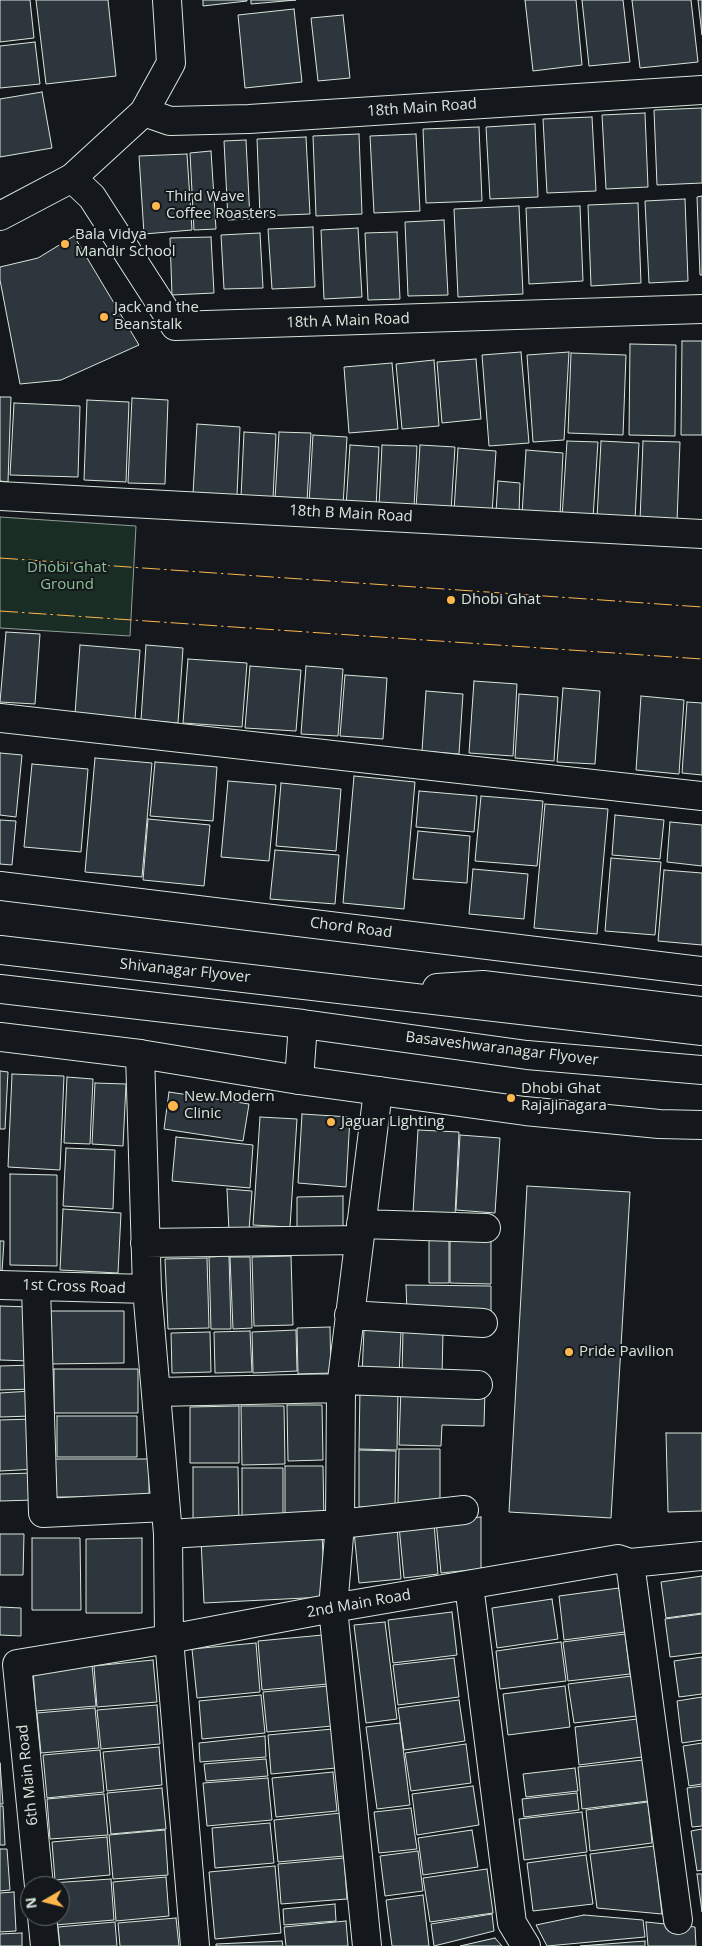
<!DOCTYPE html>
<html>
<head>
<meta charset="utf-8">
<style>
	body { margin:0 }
	#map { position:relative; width:702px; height:1946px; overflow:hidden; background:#14181c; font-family:"Open Sans",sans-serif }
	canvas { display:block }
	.north { position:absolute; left:20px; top:1876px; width:50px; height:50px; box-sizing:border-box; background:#14181c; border:1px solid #626a69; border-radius:50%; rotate:262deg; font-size:14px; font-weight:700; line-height:20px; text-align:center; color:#d8e6dc }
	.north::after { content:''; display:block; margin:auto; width:18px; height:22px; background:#ffb74d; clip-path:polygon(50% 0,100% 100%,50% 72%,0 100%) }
</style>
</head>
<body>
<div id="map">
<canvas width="702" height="1946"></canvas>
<div class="north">N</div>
</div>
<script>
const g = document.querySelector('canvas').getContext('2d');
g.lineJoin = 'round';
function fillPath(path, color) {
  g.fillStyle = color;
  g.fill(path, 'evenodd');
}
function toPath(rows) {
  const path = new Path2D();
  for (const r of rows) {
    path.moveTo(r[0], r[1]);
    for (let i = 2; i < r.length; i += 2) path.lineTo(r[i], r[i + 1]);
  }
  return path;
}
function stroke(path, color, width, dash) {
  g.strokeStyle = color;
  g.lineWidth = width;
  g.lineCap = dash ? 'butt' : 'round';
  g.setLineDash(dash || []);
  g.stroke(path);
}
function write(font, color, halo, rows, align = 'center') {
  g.font = font + ' "Open Sans",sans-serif';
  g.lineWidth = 4;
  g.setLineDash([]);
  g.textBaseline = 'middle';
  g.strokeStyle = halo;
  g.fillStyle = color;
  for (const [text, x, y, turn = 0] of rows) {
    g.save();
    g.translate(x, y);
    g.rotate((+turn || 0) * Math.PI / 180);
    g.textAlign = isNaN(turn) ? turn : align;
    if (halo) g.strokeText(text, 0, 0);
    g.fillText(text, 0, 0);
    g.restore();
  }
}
const green = toPath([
	[0,517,136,526,130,636,0,628,0,517]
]);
const building = toPath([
	[0,0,30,0,34,38,0,42,0,0],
	[36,0,108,0,116,76,46,84,36,0],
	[203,0,247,0,247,1,203,6,203,0],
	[251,0,296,0,251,4,251,0],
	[525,0,576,0,582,65,533,71,525,0],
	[582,0,623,0,630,62,589,66,582,0],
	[632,0,691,0,698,62,640,68,632,0],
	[698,0,702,0,702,35,698,0],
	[294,9,302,82,245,88,238,15,294,9],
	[343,15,350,78,318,81,311,18,343,15],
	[35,42,40,84,0,88,0,46,35,42],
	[42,92,52,148,0,157,0,99,42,92],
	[702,108,702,183,657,185,654,110,702,108],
	[645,113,648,187,606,189,602,115,645,113],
	[592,117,596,191,547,193,543,119,592,117],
	[535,124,538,197,490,199,486,127,535,124],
	[479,127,482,201,426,203,423,129,479,127],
	[359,134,362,214,316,216,313,136,359,134],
	[416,134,420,211,374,213,370,136,416,134],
	[306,137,310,214,260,216,257,139,306,137],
	[246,140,250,219,228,220,224,141,246,140],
	[211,151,216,229,194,230,190,153,211,151],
	[187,154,192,230,144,234,139,156,187,154],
	[702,196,702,275,700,275,697,197,702,196],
	[685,199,688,281,649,283,645,201,685,199],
	[638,203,641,283,591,286,588,205,638,203],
	[519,206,523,294,458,297,454,209,519,206],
	[580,206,583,281,529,284,526,208,580,206],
	[444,220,448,295,408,296,405,222,444,220],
	[313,227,315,287,272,289,268,229,313,227],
	[358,228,362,297,324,299,321,230,358,228],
	[397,232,400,299,368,300,365,233,397,232],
	[260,233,263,288,224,289,221,235,260,233],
	[74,236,139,345,61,380,20,384,0,280,0,267,38,258,74,236],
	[211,237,214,293,172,295,170,238,211,237],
	[682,341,702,341,702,435,681,435,682,341],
	[630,344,676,345,675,436,629,435,630,344],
	[521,352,529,443,489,446,482,355,521,352],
	[569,352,564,440,533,442,527,355,569,352],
	[571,353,626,355,623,435,568,433,571,353],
	[476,359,481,419,442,423,437,362,476,359],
	[434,360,439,426,402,429,396,364,434,360],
	[392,363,398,429,349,433,344,367,392,363],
	[0,397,11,397,8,482,0,481,0,397],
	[132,398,168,400,165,484,128,483,132,398],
	[87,400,129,402,126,482,84,480,87,400],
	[14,403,80,406,78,477,10,475,14,403],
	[197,424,240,427,237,496,193,494,197,424],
	[244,432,276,434,273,499,241,497,244,432],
	[279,432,311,433,307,501,275,499,279,432],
	[313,435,347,437,343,506,309,504,313,435],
	[567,441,598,442,593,518,562,517,567,441],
	[601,441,639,443,635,520,597,518,601,441],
	[643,441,680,442,677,522,640,521,643,441],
	[350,445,379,447,376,508,346,507,350,445],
	[382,445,417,446,414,508,379,506,382,445],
	[420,445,455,447,451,511,416,508,420,445],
	[458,448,496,451,492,514,454,511,458,448],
	[526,450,563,453,560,516,522,514,526,450],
	[498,481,520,483,519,514,496,512,498,481],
	[6,632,40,634,35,704,0,702,6,632],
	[80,645,140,650,135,719,75,714,80,645],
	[146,645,183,648,178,723,141,720,146,645],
	[188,659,247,663,242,727,183,723,188,659],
	[250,666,301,670,296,731,245,728,250,666],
	[306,666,343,669,338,736,301,734,306,666],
	[345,675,387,678,383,739,340,736,345,675],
	[474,681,517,684,513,756,469,753,474,681],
	[563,688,600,691,595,764,557,762,563,688],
	[426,691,463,694,459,754,422,751,426,691],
	[519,694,558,697,554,761,515,758,519,694],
	[641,696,684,700,679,774,636,770,641,696],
	[687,702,702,703,702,775,682,773,687,702],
	[0,753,22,755,16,817,0,815,0,753],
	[95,758,152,763,142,877,85,872,95,758],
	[155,762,217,767,213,821,150,816,155,762],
	[32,764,88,769,81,852,24,847,32,764],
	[354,776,415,782,404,909,343,903,354,776],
	[228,781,276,785,269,861,221,857,228,781],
	[281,783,341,789,336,851,276,846,281,783],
	[419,791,477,796,474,832,416,827,419,791],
	[481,796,543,801,537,866,475,861,481,796],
	[545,804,608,809,597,934,534,928,545,804],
	[615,815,664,820,660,859,612,855,615,815],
	[148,819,210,825,204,886,143,880,148,819],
	[0,820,16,821,12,865,0,864,0,820],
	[670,822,702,825,702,866,667,862,670,822],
	[418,831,470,836,467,883,413,879,418,831],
	[275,850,339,855,335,904,270,899,275,850],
	[611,858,661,862,655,935,605,931,611,858],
	[473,869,528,874,524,919,469,914,473,869],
	[664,870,702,873,702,945,658,941,664,870],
	[0,1071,8,1072,5,1129,0,1129,0,1071],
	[12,1074,64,1076,60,1170,8,1167,12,1074],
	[67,1077,93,1079,90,1144,64,1143,67,1077],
	[95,1083,126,1084,123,1146,92,1144,95,1083],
	[169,1092,249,1104,243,1141,164,1129,169,1092],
	[302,1114,350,1117,346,1187,298,1183,302,1114],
	[260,1117,297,1119,290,1227,253,1225,260,1117],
	[418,1130,459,1132,455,1215,413,1213,418,1130],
	[460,1135,500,1138,495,1213,456,1210,460,1135],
	[176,1137,253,1145,250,1188,172,1181,176,1137],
	[66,1148,115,1150,113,1209,63,1206,66,1148],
	[10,1174,57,1175,57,1266,10,1265,10,1174],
	[527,1186,630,1192,611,1518,509,1512,527,1186],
	[227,1189,252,1191,249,1230,229,1232,227,1189],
	[343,1196,343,1229,297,1230,297,1197,343,1196],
	[63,1209,121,1213,118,1273,60,1270,63,1209],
	[429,1239,449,1240,449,1283,429,1283,429,1239],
	[450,1239,491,1240,491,1284,450,1283,450,1239],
	[0,1241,4,1241,2,1272,0,1272,0,1241],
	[229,1256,231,1329,211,1329,209,1257,229,1256],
	[291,1256,293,1325,254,1326,252,1257,291,1256],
	[230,1257,250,1257,252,1328,233,1329,230,1257],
	[207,1258,209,1328,168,1329,165,1259,207,1258],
	[406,1285,491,1286,491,1313,407,1313,406,1285],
	[0,1306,31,1307,30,1361,0,1360,0,1306],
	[47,1311,124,1311,124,1363,48,1364,47,1311],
	[330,1327,331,1373,298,1374,297,1328,330,1327],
	[296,1330,297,1371,253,1373,252,1332,296,1330],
	[364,1330,401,1331,399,1376,362,1375,364,1330],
	[403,1330,443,1332,442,1377,402,1375,403,1330],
	[250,1331,252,1372,215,1373,214,1332,250,1331],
	[210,1332,211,1372,172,1373,171,1333,210,1332],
	[33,1365,33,1389,0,1390,0,1366,33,1365],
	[54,1369,138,1369,138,1413,54,1413,54,1369],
	[401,1388,485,1390,484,1426,442,1425,441,1446,399,1445,401,1388],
	[360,1389,398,1390,397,1450,359,1449,360,1389],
	[31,1391,32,1416,0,1417,0,1393,31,1391],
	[287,1405,322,1405,323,1460,288,1461,287,1405],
	[239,1406,239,1463,190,1463,190,1407,239,1406],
	[241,1406,284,1406,285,1464,242,1465,241,1406],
	[57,1416,137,1416,137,1457,57,1457,57,1416],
	[34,1419,36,1469,0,1471,0,1420,34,1419],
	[666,1433,702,1433,702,1511,668,1512,666,1433],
	[399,1449,440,1449,440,1502,398,1503,399,1449],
	[359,1450,396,1451,395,1508,359,1507,359,1450],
	[51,1459,149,1459,149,1497,52,1497,51,1459],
	[285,1466,323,1466,324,1522,285,1522,285,1466],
	[193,1467,238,1467,239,1523,193,1524,193,1467],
	[242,1468,283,1468,283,1522,242,1522,242,1468],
	[33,1473,35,1500,0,1501,0,1474,33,1473],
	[481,1517,481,1569,441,1573,436,1521,481,1517],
	[434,1523,438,1574,404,1578,399,1526,434,1523],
	[397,1527,401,1579,359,1583,354,1531,397,1527],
	[0,1534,24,1534,23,1575,0,1575,0,1534],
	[322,1534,325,1597,204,1603,201,1540,322,1534],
	[32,1538,80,1538,81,1610,32,1610,32,1538],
	[142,1538,142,1613,86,1613,86,1539,142,1538],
	[702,1576,702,1613,666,1618,661,1582,702,1576],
	[619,1588,625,1632,564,1640,559,1596,619,1588],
	[552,1599,558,1639,497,1648,492,1608,552,1599],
	[0,1607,21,1608,21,1636,0,1635,0,1607],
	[452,1612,457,1655,393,1663,388,1620,452,1612],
	[702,1614,702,1653,670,1657,665,1619,702,1614],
	[385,1622,397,1719,366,1723,354,1625,385,1622],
	[625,1634,630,1674,568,1681,563,1642,625,1634],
	[323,1635,328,1684,262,1690,258,1641,323,1635],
	[561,1642,566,1681,500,1689,496,1651,561,1642],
	[256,1643,260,1692,197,1698,192,1649,256,1643],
	[702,1657,702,1694,679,1697,674,1661,702,1657],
	[454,1658,459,1697,398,1705,393,1665,454,1658],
	[153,1660,157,1702,97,1707,94,1666,153,1660],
	[92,1665,96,1706,36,1711,33,1669,92,1665],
	[632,1676,637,1716,574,1723,568,1684,632,1676],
	[328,1686,332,1726,267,1732,263,1692,328,1686],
	[565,1686,570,1727,508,1735,503,1694,565,1686],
	[261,1695,265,1733,202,1739,199,1701,261,1695],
	[702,1697,702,1740,682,1743,677,1701,702,1697],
	[459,1700,465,1741,404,1750,398,1708,459,1700],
	[157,1705,160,1744,101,1749,97,1710,157,1705],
	[95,1708,99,1748,41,1753,37,1713,95,1708],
	[637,1719,642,1757,579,1765,575,1727,637,1719],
	[400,1723,410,1805,377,1809,366,1727,400,1723],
	[333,1729,336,1768,271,1774,268,1735,333,1729],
	[265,1736,266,1757,200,1762,199,1743,265,1736],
	[702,1743,702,1784,689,1786,683,1746,702,1743],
	[466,1744,471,1783,411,1791,405,1753,466,1744],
	[159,1747,162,1785,107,1791,103,1752,159,1747],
	[100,1750,104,1792,47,1798,43,1755,100,1750],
	[266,1759,268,1776,206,1781,204,1764,266,1759],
	[643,1760,648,1801,582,1809,578,1767,643,1760],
	[0,1763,3,1804,0,1804,0,1763],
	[575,1768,578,1791,526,1797,523,1774,575,1768],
	[333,1772,337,1811,276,1817,272,1778,333,1772],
	[268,1778,272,1820,207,1826,203,1783,268,1778],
	[473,1786,479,1825,417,1835,412,1794,473,1786],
	[702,1786,702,1826,692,1827,687,1788,702,1786],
	[162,1788,166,1829,111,1834,107,1793,162,1788],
	[577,1793,579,1810,524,1817,522,1799,577,1793],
	[104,1794,108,1835,50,1839,47,1799,104,1794],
	[648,1802,652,1843,590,1851,586,1810,648,1802],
	[0,1806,3,1806,5,1845,0,1845,0,1806],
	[411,1808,417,1849,379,1853,374,1812,411,1808],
	[582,1812,587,1852,524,1860,519,1819,582,1812],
	[341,1813,344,1856,278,1862,274,1820,341,1813],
	[270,1823,274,1863,215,1868,212,1828,270,1823],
	[702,1829,702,1870,697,1871,691,1831,702,1829],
	[165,1830,168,1875,113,1879,109,1835,165,1830],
	[472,1830,478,1867,423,1875,418,1838,472,1830],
	[107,1837,110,1875,55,1880,52,1842,107,1837],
	[654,1846,662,1914,597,1908,590,1854,654,1846],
	[0,1849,7,1849,10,1890,0,1891,0,1849],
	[418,1851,423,1891,385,1896,380,1856,418,1851],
	[586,1855,593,1904,533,1911,527,1863,586,1855],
	[344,1858,347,1899,281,1904,278,1864,344,1858],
	[275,1866,281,1933,215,1939,209,1872,275,1866],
	[487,1869,493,1913,430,1922,423,1878,487,1869],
	[697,1874,702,1874,702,1912,697,1874],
	[166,1877,169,1916,116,1921,113,1882,166,1877],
	[111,1879,114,1920,55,1925,54,1916,60,1916,60,1886,51,1886,51,1883,111,1879],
	[14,1892,16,1931,0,1932,0,1893,14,1892],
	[423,1895,429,1946,392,1946,386,1900,423,1895],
	[335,1904,336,1921,284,1925,283,1909,335,1904],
	[492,1914,494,1931,434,1946,431,1924,492,1914],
	[584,1915,643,1920,645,1937,547,1946,536,1925,584,1915],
	[176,1918,179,1946,120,1946,118,1923,176,1918],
	[346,1921,348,1946,286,1946,284,1927,346,1921],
	[115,1922,117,1946,60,1946,58,1927,115,1922],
	[646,1922,695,1927,696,1946,648,1946,646,1922],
	[22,1933,22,1946,0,1946,0,1934,22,1933],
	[495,1938,502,1946,460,1946,495,1938],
	[282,1941,283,1946,216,1946,216,1944,282,1941],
	[645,1941,645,1946,580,1946,645,1941]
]);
const minor = toPath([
	[144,112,170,121,249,119,702,90],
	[72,178,92,197,175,326,702,309],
	[0,496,702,534],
	[0,718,702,796],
	[140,1054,147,1289,168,1534,169,1639,195,1946],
	[361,1224,486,1228],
	[145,1243,359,1240],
	[0,1285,147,1289],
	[36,1287,43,1513,165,1507],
	[349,1315,483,1323],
	[342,1380,478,1385],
	[157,1392,341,1388],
	[168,1534,340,1524,464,1510],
	[630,1563,678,1920],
	[469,1585,512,1923,526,1946],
	[39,1886,17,1664,169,1639,333,1608,618,1559,630,1563,702,1556],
	[42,1916,45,1946],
	[367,1946,333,1608,340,1524,341,1388,378,1091]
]);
const tertiary = toPath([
	[0,886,702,971],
	[0,1037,140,1054,299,1080,525,1111,659,1124,702,1125]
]);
const secondary = toPath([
	[0,216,72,178,144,112,171,63,167,0]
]);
const primary = toPath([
	[0,950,702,1031],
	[437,988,483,985,702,1011],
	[0,989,303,1024,527,1055,702,1070],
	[299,1080,303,1024]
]);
const power = toPath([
	[0,558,702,607],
	[0,611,702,659]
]);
const markers = [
	[156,206,5,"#ffb74d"],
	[65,244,5,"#ffb74d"],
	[104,317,5,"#ffb74d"],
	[451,600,5,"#ffb74d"],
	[511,1098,5,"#ffb74d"],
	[173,1106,6,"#ffb74d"],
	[331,1122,5,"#ffb74d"],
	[569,1352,5,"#ffb74d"]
];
const streetNames = [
	["18th Main Road",422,108,-4],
	["18th A Main Road",348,321,-2],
	["18th B Main Road",351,514,3],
	["Chord Road",351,928,7],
	["Shivanagar Flyover",185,971,6],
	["Basaveshwaranagar Flyover",502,1049,7],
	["1st Cross Road",74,1287,2],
	["2nd Main Road",359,1604,-10],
	["6th Main Road",28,1775,-96]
];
const poiNames = [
	["Third Wave",166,197],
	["Coffee Roasters",166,214],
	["Bala Vidya",75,235],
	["Mandir School",75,252],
	["Jack and the",114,308],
	["Beanstalk",114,325],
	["Dhobi Ghat",461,600],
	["Dhobi Ghat",521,1089],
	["Rajajinagara",521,1106],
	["New Modern",184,1097],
	["Clinic",184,1114],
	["Jaguar Lighting",341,1122],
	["Pride Pavilion",579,1352]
];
const parkNames = [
	["Dhobi Ghat",67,568],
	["Ground",67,585]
];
fillPath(green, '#1a2d24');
stroke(green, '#939e99', 1);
fillPath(building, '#2c363c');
stroke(building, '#d8e6dc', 1);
stroke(minor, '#d8e6dc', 30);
stroke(tertiary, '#d8e6dc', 30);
stroke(secondary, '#d8e6dc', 30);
stroke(primary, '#d8e6dc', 30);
stroke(minor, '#14181c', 28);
stroke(tertiary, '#14181c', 28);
stroke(secondary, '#14181c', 28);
stroke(primary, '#14181c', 28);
stroke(power, '#ffb74d', 1, [18, 4, 2.5, 4]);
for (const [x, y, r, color] of markers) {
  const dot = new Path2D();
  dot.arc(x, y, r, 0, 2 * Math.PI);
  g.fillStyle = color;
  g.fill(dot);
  stroke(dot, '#14181c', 2);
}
write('15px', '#d8e6dc', '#14181c', streetNames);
write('15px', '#d8e6dc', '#14181c', poiNames, 'left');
write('15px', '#8ac095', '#14181c', parkNames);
</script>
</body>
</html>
